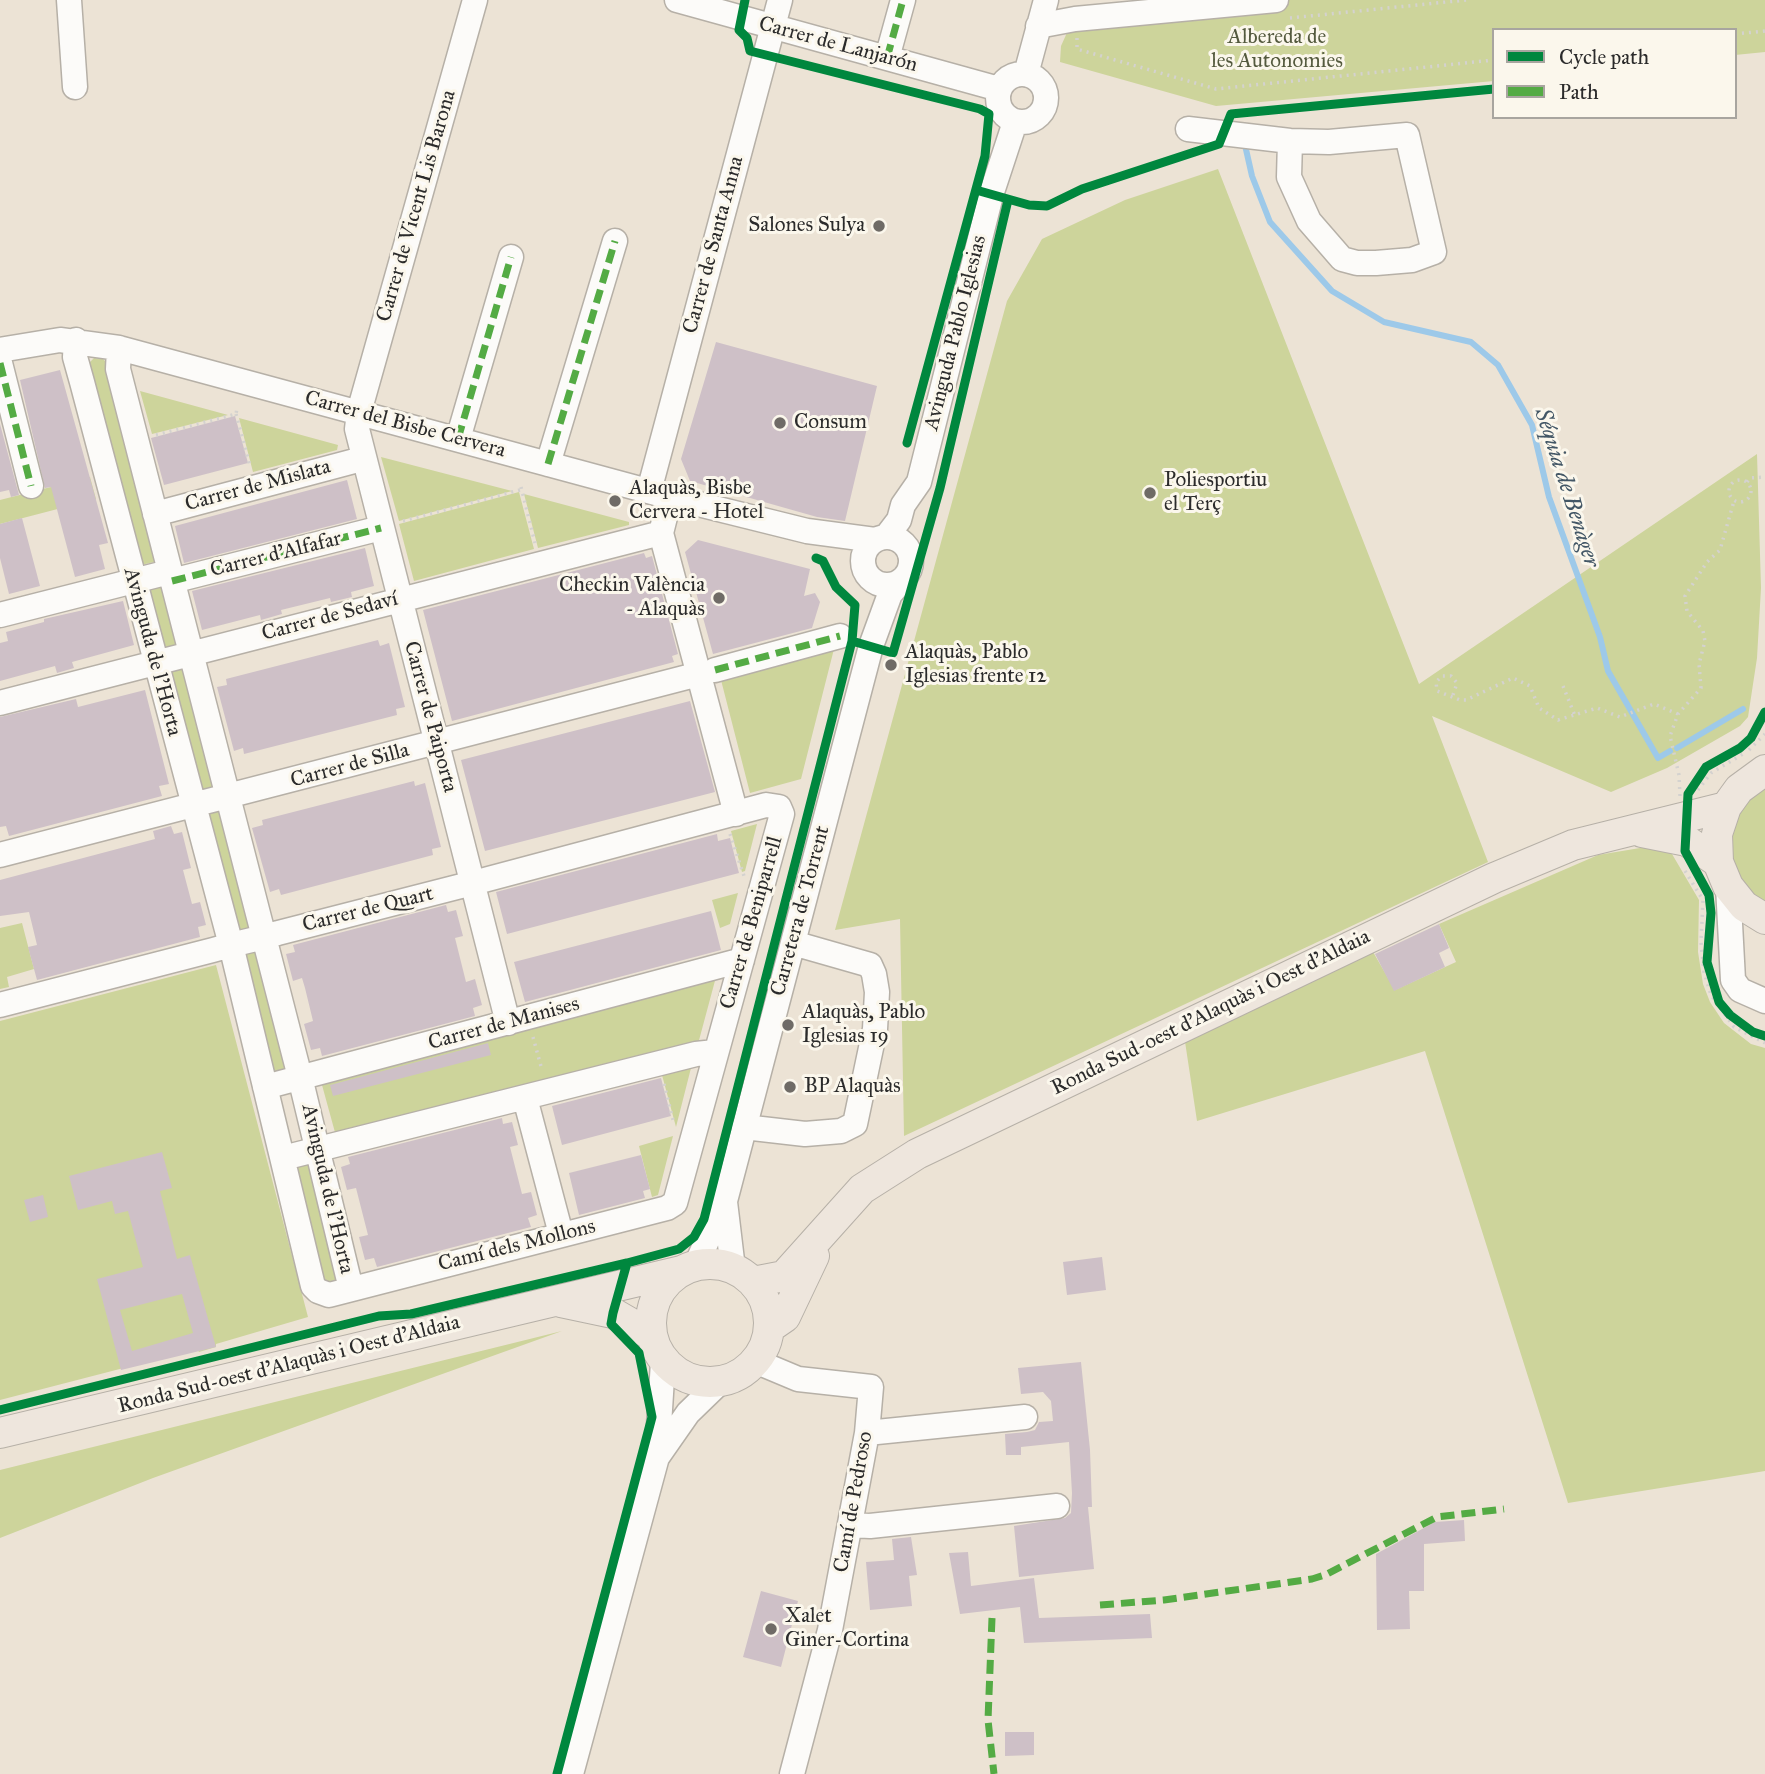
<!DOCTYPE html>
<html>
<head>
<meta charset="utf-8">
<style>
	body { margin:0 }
	#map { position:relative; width:1765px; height:1774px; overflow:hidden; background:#ece3d5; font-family:"IM FELL Great Primer",serif }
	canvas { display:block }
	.legend { position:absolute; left:1492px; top:28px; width:245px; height:91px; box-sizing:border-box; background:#fbf7ec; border:2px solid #a8a59f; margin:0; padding:9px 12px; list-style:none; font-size:21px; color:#2b2b2b }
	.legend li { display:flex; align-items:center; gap:14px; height:35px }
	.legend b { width:35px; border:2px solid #a8a59f }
</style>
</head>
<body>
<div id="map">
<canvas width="1765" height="1774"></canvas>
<ul class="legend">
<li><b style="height:9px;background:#00873e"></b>Cycle path</li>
<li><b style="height:9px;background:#54ab44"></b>Path</li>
</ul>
</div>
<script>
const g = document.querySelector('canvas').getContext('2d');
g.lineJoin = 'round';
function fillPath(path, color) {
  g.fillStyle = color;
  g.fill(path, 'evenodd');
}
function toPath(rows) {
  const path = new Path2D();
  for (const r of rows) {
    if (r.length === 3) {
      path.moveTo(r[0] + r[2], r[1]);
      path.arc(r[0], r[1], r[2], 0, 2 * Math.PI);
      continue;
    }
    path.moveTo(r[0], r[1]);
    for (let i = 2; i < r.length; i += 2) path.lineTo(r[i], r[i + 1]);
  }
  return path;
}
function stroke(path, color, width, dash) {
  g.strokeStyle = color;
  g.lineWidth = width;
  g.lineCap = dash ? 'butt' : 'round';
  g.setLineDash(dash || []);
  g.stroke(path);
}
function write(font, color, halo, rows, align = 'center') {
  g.font = font + ' "IM FELL Great Primer",serif';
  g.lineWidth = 6;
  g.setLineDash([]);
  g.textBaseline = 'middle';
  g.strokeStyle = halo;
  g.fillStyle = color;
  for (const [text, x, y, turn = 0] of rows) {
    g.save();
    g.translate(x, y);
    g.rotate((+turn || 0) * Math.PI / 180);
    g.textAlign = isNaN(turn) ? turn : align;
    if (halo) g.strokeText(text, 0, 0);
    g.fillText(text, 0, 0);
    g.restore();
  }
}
const green = toPath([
	[1276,0,1765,0,1765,52,1735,55,1735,30,1494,30,1494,81,1216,106,1060,62,1061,46,1070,26],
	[1218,169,1419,684,1757,454,1761,588,1757,658,1748,717,1740,726,1667,768,1611,792,1432,716,1488,862,904,1136,900,919,835,930,1007,301,1042,239,1125,200],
	[94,358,103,359,109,365,157,558,154,562,141,565,88,364],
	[140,391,228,415,152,434],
	[239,418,338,445,337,450,253,472],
	[381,457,512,491,399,521],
	[90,477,96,499,0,524,0,500],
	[519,492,534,549,414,581,399,524],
	[524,494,629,522,629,525,538,548],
	[161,582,179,645,164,649,145,587],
	[834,649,801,779,750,793,721,680],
	[182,667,217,782,213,788,200,791,167,670],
	[1765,785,1765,908,1751,899,1729,858,1729,835,1736,813,1751,794],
	[219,808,250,929,236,933,203,814],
	[757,824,745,871,742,872,731,831],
	[1640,848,1661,848,1672,854,1699,900,1698,952,1703,984,1710,1002,1724,1023,1751,1044,1765,1048,1765,1471,1568,1503,1425,1051,1197,1121,1184,1035,1369,945,1395,990,1456,962,1439,924,1598,855],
	[738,893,730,924,720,928,712,900],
	[22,923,34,969,7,977,9,987,0,989,0,928],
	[257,950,288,1070,273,1074,239,956],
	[216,965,308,1317,216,1344,216,1347,199,1352,197,1349,0,1400,0,1021],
	[716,977,698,1044,336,1136,322,1085],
	[691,1068,676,1127,662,1075],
	[673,1136,658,1195,652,1197,639,1146],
	[312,1161,345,1278,324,1285,296,1165],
	[562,1331,153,1478,0,1538,0,1470]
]);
const stream = toPath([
	[1245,145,1252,176,1270,222,1332,291,1384,322,1471,342,1498,365,1532,425,1549,497,1600,637,1608,671,1658,758,1670,751],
	[1677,748,1743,709]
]);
const building = toPath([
	[716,342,877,386,845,521,817,517,690,481,681,459],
	[60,370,108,543,99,545,105,569,75,577,51,487,45,488,20,380],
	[235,416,248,463,164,485,151,438],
	[0,424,19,495,11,497,9,490,0,492],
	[347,480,357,519,184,563,175,526],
	[22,518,40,586,9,594,0,558,0,524],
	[698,540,810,569,804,596,815,593,820,602,812,628,713,654,685,552],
	[365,548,374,586,351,592,352,597,331,602,330,598,281,610,282,614,261,620,260,615,202,630,192,591],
	[644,553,646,558,652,556,678,654,672,656,674,662,452,721,423,610],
	[123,601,134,645,72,662,74,668,57,673,55,666,0,681,0,643,8,641,6,632,44,622,44,619],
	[378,640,380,646,389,643,405,707,396,709,397,715,244,754,243,748,234,751,217,687,227,685,226,679],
	[145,690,169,784,159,786,162,796,9,836,6,826,0,827,0,717,76,699,78,707],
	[690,701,715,792,485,851,461,760],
	[414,781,415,786,425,783,441,847,432,849,433,855,281,895,279,889,270,892,252,828,263,825,262,820],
	[171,826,174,834,182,832,191,868,183,870,192,904,200,902,206,925,198,927,200,937,37,980,28,947,37,945,29,912,0,916,0,880,155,839,153,831],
	[717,834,718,841,730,838,739,873,507,934,496,892],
	[446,905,448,912,456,910,463,936,455,938,466,982,475,979,482,1005,473,1008,475,1016,322,1056,320,1048,311,1050,304,1024,313,1021,305,988,302,978,293,981,286,954,295,952,293,945],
	[711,911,721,950,525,1002,514,962],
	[1439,924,1449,948,1439,953,1445,967,1394,991,1375,954],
	[488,1043,491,1055,333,1096,330,1085],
	[661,1078,671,1116,562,1145,552,1106],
	[502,1118,503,1124,512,1122,518,1145,510,1147,522,1194,531,1192,537,1215,528,1218,531,1227,377,1267,374,1258,365,1260,359,1237,368,1235,356,1188,347,1190,341,1167,350,1164,348,1157],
	[162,1152,172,1188,160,1191,177,1259,190,1255,216,1347,121,1370,97,1279,143,1267,128,1211,115,1214,112,1201,78,1210,69,1176],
	[182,1294,193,1333,132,1351,120,1310],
	[641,1155,650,1189,643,1191,645,1198,579,1215,569,1173],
	[43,1195,48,1217,30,1222,24,1200],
	[1102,1257,1106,1290,1067,1295,1063,1262],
	[1081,1362,1090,1450,1092,1507,1088,1507,1094,1569,1019,1577,1014,1526,1065,1518,1071,1513,1072,1493,1069,1442,1021,1447,1021,1455,1006,1455,1005,1434,1027,1432,1035,1430,1039,1422,1053,1421,1051,1401,1043,1392,1021,1394,1018,1368],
	[1464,1520,1465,1541,1424,1544,1424,1591,1409,1591,1410,1629,1377,1630,1376,1554,1435,1522],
	[911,1537,917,1575,909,1576,912,1606,870,1610,866,1562,894,1560,892,1539],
	[968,1552,971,1586,1034,1578,1039,1618,1150,1614,1152,1638,1024,1643,1020,1607,960,1614,949,1553],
	[761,1591,798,1601,781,1667,743,1657],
	[1005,1732,1034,1732,1034,1755,1005,1756]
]);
const path = toPath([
	[1290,18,1466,0],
	[1735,34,1765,31],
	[1077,38,1077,49,1216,89,1494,60],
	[236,414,250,466],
	[156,435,236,414,237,408],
	[1740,491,11],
	[1747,482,1750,478,1765,477],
	[521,487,535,543],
	[403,521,520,490],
	[1563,686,1575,716],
	[1453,695,1457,683,1451,676,1442,676,1436,682,1437,691,1460,700,1466,700,1513,678,1530,686,1539,708,1558,720,1597,708,1620,717,1654,704,1678,714],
	[1749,750,1765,734],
	[1698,790,1711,773,1743,754],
	[1680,796,1679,775,1670,736,1678,714,1701,688,1699,664,1705,641,1703,631,1687,611,1685,596,1707,562,1720,550,1734,501],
	[730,834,744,876],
	[1685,871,1703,900,1701,942,1704,972,1711,995,1734,1027,1765,1043],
	[533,1037,542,1070],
	[664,1084,674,1124]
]);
const minor = toPath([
	[69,0,75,87],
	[475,0,359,412,357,429,508,1023],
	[677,0,999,89],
	[1038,26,1075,19,1276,0],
	[887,58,903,0],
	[1022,98,24],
	[1026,74,1046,0],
	[1188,129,1290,141,1329,142,1407,135,1434,252,1412,260,1376,263,1357,263,1342,259,1309,221,1289,177,1290,141],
	[119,348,118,369,300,1077,351,1289],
	[0,350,60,340,119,348,670,497,807,531,875,540],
	[0,363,31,486],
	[458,439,511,257],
	[548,464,615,241],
	[649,491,780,0],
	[670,497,661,533,736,814],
	[155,514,362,459],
	[886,537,899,520,903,505,919,482,991,195,1015,122],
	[887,561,24],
	[172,581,381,528],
	[0,615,169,572],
	[715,670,840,636],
	[0,703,661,533],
	[0,855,699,674],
	[1728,886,1733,980,1740,990,1765,1001],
	[0,1005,213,950,231,945,264,937,278,933,473,883,766,805,779,807,782,814,675,1203,667,1208,329,1295,318,1291,313,1286,231,945,82,382,75,357,76,340],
	[265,1087,742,960],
	[525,1098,561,1234],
	[744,1127,805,1134,841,1131,855,1124,875,1029,877,992,874,974,870,965,793,943],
	[283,1158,696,1054,715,1052],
	[725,1202,733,1269],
	[696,1265,725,1201,871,646,890,594,904,578],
	[755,1361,798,1379,871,1387,867,1433,830,1630,792,1774],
	[867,1433,1025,1417],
	[658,1456,688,1413,720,1382],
	[850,1525,870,1526,1057,1506],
	[571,1774,657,1457,663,1362]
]);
const major = toPath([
	[1765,770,1739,789,1726,807,1717,834,1718,862,1728,886,1744,906,1765,919],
	[1642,832,1687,841,1718,862],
	[710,1323,59],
	[753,1282,784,1276,862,1189,917,1154,1494,878,1573,845,1726,807],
	[561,1302,613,1313,651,1335],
	[769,1328,785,1317,814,1256],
	[0,1433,681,1271]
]);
const quiet = toPath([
	[887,58,903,0],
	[0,363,31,486],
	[458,439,511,257],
	[548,464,615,241],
	[172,581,381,528],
	[715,670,840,636],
	[1100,1605,1164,1600,1312,1579,1325,1575,1437,1517,1504,1509],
	[992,1618,988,1720,994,1774]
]);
const cycleway = toPath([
	[745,0,739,30,747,38,750,51,980,109,989,114,985,156,907,443],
	[976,190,1029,205,1047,206,1082,189,1219,144,1231,114,1494,89],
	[852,641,893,653,940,488,1008,200],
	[1765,712,1751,738,1740,748,1706,767,1688,794,1685,851,1709,895,1711,913,1707,962,1719,1002,1730,1015,1753,1032,1765,1036],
	[0,1410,379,1316,411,1314,627,1263],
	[557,1774,652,1417,639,1353,611,1324,613,1313,627,1263,679,1249,694,1237,704,1219,852,641,855,605,836,587,823,561,816,558]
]);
const markers = [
	[879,226,7,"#6f6b66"],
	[780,423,7,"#6f6b66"],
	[1150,493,7,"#6f6b66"],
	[615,501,7,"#6f6b66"],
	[719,598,7,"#6f6b66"],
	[891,665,7,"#6f6b66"],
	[788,1025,7,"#6f6b66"],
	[790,1087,7,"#6f6b66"],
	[771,1629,7,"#6f6b66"]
];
const parkNames = [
	["Albereda de",1277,38],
	["les Autonomies",1277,62]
];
const streetNames = [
	["Carrer de Lanjarón",838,45,15],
	["Carrer de Vicent Lis Barona",417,206,-74],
	["Carrer de Santa Anna",714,245,-75],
	["Avinguda Pablo Iglesias",956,333,-76],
	["Carrer del Bisbe Cervera",405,425,15],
	["Carrer de Mislata",258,486,-15],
	["Carrer d'Alfafar",276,555,-14],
	["Carrer de Sedaví",330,617,-15],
	["Avinguda de l'Horta",152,652,75],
	["Carrer de Paiporta",430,717,75],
	["Carrer de Silla",350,766,-15],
	["Carrer de Quart",368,910,-14],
	["Carretera de Torrent",801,911,-75],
	["Carrer de Beniparrell",752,923,-74],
	["Ronda Sud-oest d'Alaquàs i Oest d'Aldaia",1211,1013,-26],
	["Carrer de Manises",504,1024,-15],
	["Avinguda de l'Horta",327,1189,77],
	["Camí dels Mollons",517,1246,-14],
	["Ronda Sud-oest d'Alaquàs i Oest d'Aldaia",289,1365,-14],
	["Camí de Pedroso",854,1502,-80]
];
const poiNames = [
	["Salones Sulya",865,226,"right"],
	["Consum",794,423],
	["Poliesportiu",1164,481],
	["el Terç",1164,505],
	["Alaquàs, Bisbe",629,489],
	["Cervera - Hotel",629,513],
	["Checkin València",705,586,"right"],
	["- Alaquàs",705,610,"right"],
	["Alaquàs, Pablo",905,653],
	["Iglesias frente 12",905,677],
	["Alaquàs, Pablo",802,1013],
	["Iglesias 19",802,1037],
	["BP Alaquàs",804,1087],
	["Xalet",785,1617],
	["Giner-Cortina",785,1641]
];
const waterNames = [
	["Séquia de Benàger",1566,488,72]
];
fillPath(green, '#cdd49b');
stroke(stream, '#9dc9e9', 6);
fillPath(building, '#cec0c7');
stroke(minor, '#b6b0a7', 27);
stroke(major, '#b6b0a7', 32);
stroke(path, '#d4d2cf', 3.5, [2, 5]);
stroke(minor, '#fcfbf9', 24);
stroke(major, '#eee6dd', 30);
stroke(quiet, '#54ab44', 7, [14, 7]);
stroke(cycleway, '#00873e', 9);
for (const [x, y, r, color] of markers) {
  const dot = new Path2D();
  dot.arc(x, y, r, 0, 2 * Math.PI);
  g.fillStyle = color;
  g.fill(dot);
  stroke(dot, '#fbf7ec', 2.5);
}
write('21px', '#545a3e', '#fbf7ec', parkNames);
write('21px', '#2b2b2b', '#fbf7ec', streetNames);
write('21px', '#2b2b2b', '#fbf7ec', poiNames, 'left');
write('italic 23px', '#435766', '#fbf7ec', waterNames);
</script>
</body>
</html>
